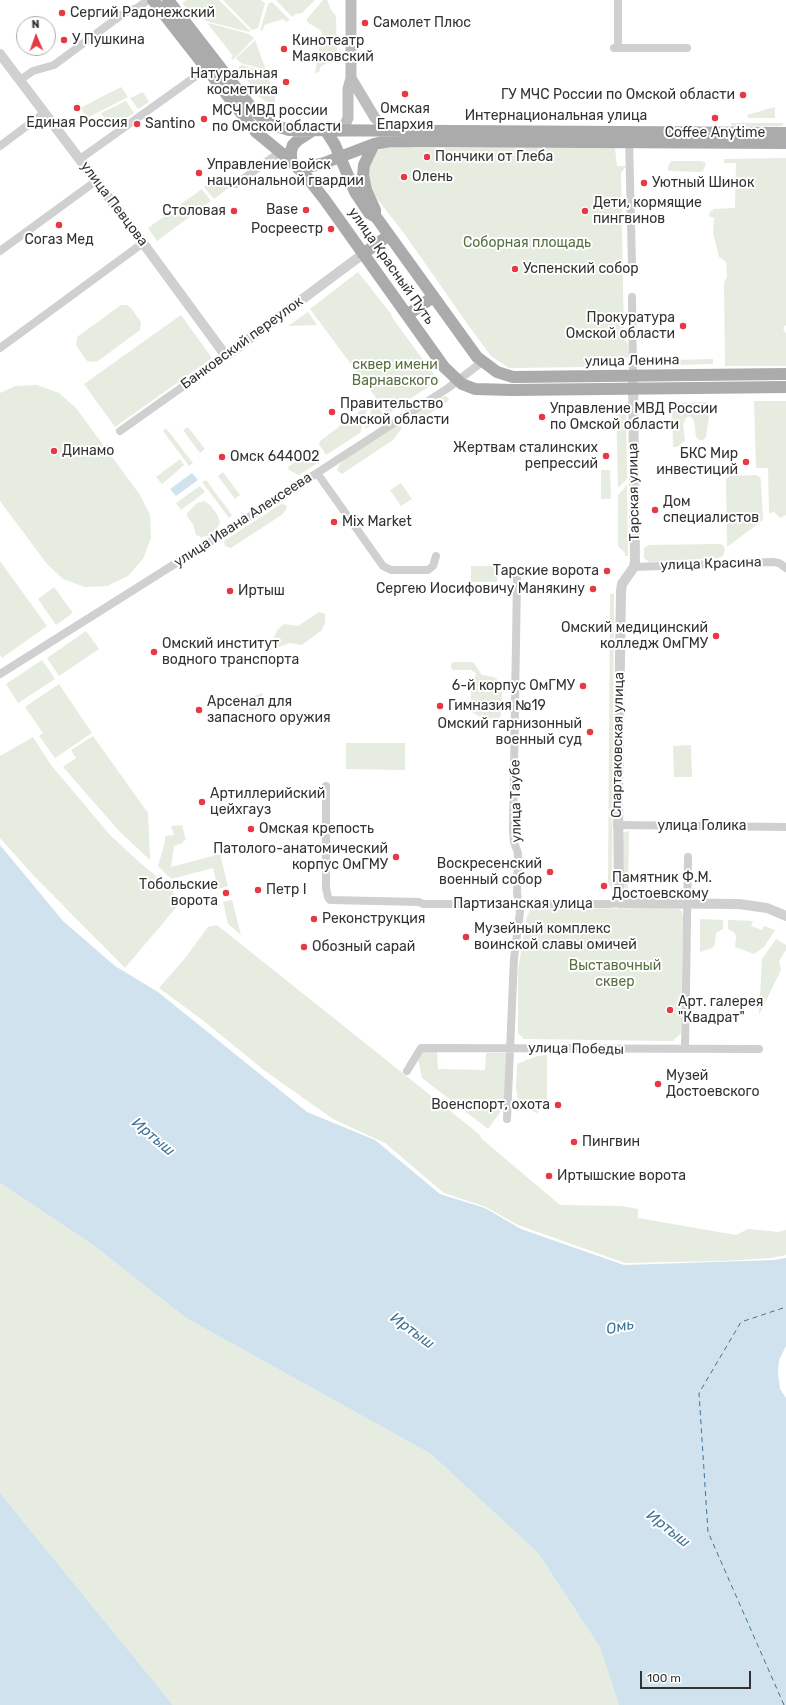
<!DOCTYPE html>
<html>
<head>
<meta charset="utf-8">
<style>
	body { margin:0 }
	#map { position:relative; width:786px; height:1705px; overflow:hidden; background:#fff; font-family:Rubik,sans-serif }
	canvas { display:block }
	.north { position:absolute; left:16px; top:16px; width:40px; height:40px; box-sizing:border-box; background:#fff; border:1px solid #adadad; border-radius:50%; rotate:358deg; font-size:11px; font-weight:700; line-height:16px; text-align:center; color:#333 }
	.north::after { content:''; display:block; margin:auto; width:14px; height:18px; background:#e63946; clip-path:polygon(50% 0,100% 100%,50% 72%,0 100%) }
	.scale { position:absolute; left:640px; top:1671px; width:111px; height:18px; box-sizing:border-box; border:2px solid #333; border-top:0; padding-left:5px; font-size:12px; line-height:14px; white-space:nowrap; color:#333; -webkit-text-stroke:3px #fff; paint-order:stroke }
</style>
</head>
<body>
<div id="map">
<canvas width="786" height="1705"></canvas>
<div class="north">N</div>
<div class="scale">100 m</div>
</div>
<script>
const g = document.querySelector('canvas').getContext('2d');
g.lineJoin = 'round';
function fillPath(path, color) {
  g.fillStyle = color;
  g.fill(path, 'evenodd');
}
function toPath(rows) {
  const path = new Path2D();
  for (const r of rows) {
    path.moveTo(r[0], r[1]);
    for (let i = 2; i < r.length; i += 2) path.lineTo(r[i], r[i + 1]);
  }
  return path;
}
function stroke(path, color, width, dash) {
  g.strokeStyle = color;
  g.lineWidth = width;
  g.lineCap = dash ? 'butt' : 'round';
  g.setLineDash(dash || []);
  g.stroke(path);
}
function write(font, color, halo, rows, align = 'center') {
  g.font = font + ' Rubik,sans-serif';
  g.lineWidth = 4;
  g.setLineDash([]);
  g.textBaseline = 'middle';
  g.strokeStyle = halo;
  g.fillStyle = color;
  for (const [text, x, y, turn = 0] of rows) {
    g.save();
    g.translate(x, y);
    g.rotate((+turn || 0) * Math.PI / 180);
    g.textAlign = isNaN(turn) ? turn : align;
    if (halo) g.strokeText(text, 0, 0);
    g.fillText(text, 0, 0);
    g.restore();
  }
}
const green = toPath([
	[187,0,219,0,250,31,249,32,206,21,193,9,190,12,182,3],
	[223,0,261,0,265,3,258,28,252,30],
	[276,0,315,0,302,13,296,14,292,17],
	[323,0,327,0,331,10,336,16,337,59,321,66,319,72,315,73,322,33,320,30,307,22,307,19],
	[272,2,290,20,286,22,283,19,264,25,263,30,260,31,268,4],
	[209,23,249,34,254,38,233,60,231,58,233,56,208,24],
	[255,40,266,70,241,63,236,58],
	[242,65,266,73,275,93,275,102,268,103,258,96,238,67],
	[121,87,128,97,87,118,80,108],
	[143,92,149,102,138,109,130,98],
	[126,101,134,113,114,127,111,127,101,113],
	[775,107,775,118,748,118,747,115],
	[732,123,782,123,784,124,782,126,732,126,731,124],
	[406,146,415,148,615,148,617,166,626,166,621,173,624,340,628,344,629,358,594,356,592,367,509,368,491,356,466,322,406,236,368,187,365,177,377,151,387,147],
	[786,158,786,325,783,328,786,334,786,366,725,366,724,283,727,276,726,262,719,257,713,233,714,218,709,216,710,211,713,211,713,209,735,208,736,163,724,163,724,159],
	[671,161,701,161,706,163,703,171,700,172,671,171,668,170,668,166],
	[221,174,230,187,214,199,204,187],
	[202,189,211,201,157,241,148,228],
	[358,272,392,315,391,316,438,380,388,414,310,309],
	[121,305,127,305,131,308,141,322,140,330,98,361,93,362,87,361,76,345,77,337],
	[308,312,317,325,288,326],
	[181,315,212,358,115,427,84,384],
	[713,359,713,364,674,365,674,360],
	[37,385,59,393,76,408,140,495,150,515,151,538,143,559,128,576,107,586,85,587,63,579,47,564,0,501,0,393,15,386],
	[446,396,449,399,447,402,416,423,412,422,411,416,441,397],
	[754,401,786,401,786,515,780,518,774,512,769,513,768,468,756,468],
	[374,402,385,416,365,429],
	[708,402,710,410,706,437,703,440,699,440,696,437,694,421,692,418,689,416,686,418,683,425,685,441,677,447,673,447,672,403],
	[369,404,360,433,326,455,319,444,320,441],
	[616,404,626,404,627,479,618,488],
	[398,424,402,428,393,440,342,474,337,470,339,465,344,460],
	[188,427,205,449,200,453,183,430],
	[166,428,193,463,189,466,163,431],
	[308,453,314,455,317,460,316,464,299,475,289,470,288,467],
	[180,459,184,465,162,484,156,477],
	[601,470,610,470,611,499,601,499],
	[223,472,240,495,235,499,218,476],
	[756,475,760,477,761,481,763,520,727,547,726,479,731,476],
	[206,480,232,515,229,518,202,482],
	[401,483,412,499,401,506,390,490],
	[627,485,628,556,625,556,625,553,618,546,618,495],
	[200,486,205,492,181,510,176,503],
	[204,501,210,505,217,514,220,522,215,532,208,536,202,537,196,535,193,524,188,518,187,513,197,503],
	[281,504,286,505,287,508,283,514,231,548,225,546,224,541],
	[719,544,723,545,725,549,723,556,719,558,649,562,644,558,644,548,649,545],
	[0,561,47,626,2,658,0,655],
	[471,566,498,566,497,582,471,582],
	[54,587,73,613,56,625,38,599],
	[610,594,614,594,612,889,608,883],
	[319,612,325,614,325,623,322,630,302,645,290,643,279,647,274,642,274,637,278,629,284,624,298,626],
	[86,631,99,649,59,676,47,658],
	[42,660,55,679,18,703,6,684],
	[454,662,473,662,482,675,494,677,500,682,502,693,501,715,499,718,484,719,473,713,471,708,471,680,475,677,476,673,471,670,453,670,451,667,451,663],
	[59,684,92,733,55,758,39,736,43,733,25,707],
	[262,693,267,705,250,711,246,699],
	[93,736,148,813,150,860,120,832,63,767,76,758,71,750],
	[33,737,51,765,110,835,138,861,173,890,174,900,179,904,125,968,34,876,0,838,0,756],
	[346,743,405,743,405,770,346,769],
	[691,745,692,777,674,777,673,746],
	[182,825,186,840,183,841,183,843,174,846,171,867,220,854,228,886,218,889,213,868,171,879,158,866,165,842,165,836,174,835,171,826],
	[629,831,628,889,625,890,624,889,622,834,624,832],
	[232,900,241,935,228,924,223,902],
	[677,908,681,910,683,916,681,1033,673,1041,524,1039,518,1033,518,970,527,916,531,909],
	[700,919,723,920,723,929,716,933,715,944,712,948,700,952],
	[728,920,753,921,751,926,762,930,764,926,775,930,764,947,754,954,735,947,736,936,734,932,728,929],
	[217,925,479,1134,482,1139,560,1205,622,1206,638,1209,638,1218,736,1235,748,1229,778,1232,786,1230,786,1255,771,1258,722,1261,625,1263,518,1225,486,1207,444,1193,385,1143,333,1119,265,1071,205,1022,159,988,186,957,208,927],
	[776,939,786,945,786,950,779,961,781,970,759,1015,762,959],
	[422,1051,437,1051,438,1069,485,1070,486,1053,506,1053,504,1107,488,1129,422,1078,418,1059],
	[547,1055,547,1105,537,1113,527,1109,518,1100,516,1089,517,1064,537,1056],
	[0,1183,93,1245,186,1318,431,1454,538,1553,600,1647,619,1705,173,1705,0,1493]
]);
const water = toPath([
	[192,473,198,480,176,496,170,489],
	[0,845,63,921,115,966,158,992,307,1112,375,1140,440,1194,485,1208,521,1229,624,1265,774,1260,786,1258,786,1346,779,1360,778,1373,780,1389,786,1398,786,1705,619,1705,600,1647,538,1553,431,1454,186,1318,93,1245,0,1183],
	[0,1493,173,1705,0,1705]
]);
const ferry = toPath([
	[784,1705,708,1532,699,1393,741,1322,786,1307]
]);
const minor = toPath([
	[618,0,618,48],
	[614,48,687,48],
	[20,80,33,71,54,65,124,13,137,8,148,0],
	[629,138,632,266],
	[0,146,44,113],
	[80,159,206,69],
	[236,184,280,152],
	[0,251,96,181],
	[632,297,633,377],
	[0,348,143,243],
	[120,431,226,356],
	[317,473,383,566,391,570,428,570,433,566,436,556],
	[634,567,773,562,779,563,786,568],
	[0,674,243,521,448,388,482,362],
	[326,786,326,888,328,897,330,900,419,902,423,904,610,904,619,903],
	[617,825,786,827],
	[685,1049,688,857],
	[407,1071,421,1048,759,1049],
	[507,1119,514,958,520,912,517,893,518,853,514,842,513,831,517,578]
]);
const tertiary = toPath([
	[0,54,143,243,226,356,363,254],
	[633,377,635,562,634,567,622,584,621,591,618,793,619,903,739,904,767,908,786,916]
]);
const secondary = toPath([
	[351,78,375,118,388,130],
	[339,130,345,125,348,118,348,89,351,78,351,0]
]);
const primary = toPath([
	[153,0,256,132,291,161,307,177,325,200,444,367,462,384,475,389,512,390,786,387],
	[168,0,254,111,270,124,289,130,786,133],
	[326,131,335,145,355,192,369,213,376,217,477,357,497,372,513,377,786,374],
	[374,144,364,165,363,175,366,190,375,210,375,214],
	[291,161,291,151,293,145,298,140,312,131],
	[296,166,312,166,324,163,374,144,390,141,786,143],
	[363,254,389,235],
	[407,315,433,297]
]);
const markers = [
	[62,13,4,"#e63946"],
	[365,23,4,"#e63946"],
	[64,40,4,"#e63946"],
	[284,49,4,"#e63946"],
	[286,82,4,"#e63946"],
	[405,94,4,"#e63946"],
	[743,95,4,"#e63946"],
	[77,108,4,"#e63946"],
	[715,118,4,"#e63946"],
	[204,119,4,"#e63946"],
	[137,124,4,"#e63946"],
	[427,157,4,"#e63946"],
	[199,173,4,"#e63946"],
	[404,177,4,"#e63946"],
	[644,183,4,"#e63946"],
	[306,210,4,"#e63946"],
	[234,211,4,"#e63946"],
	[585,211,4,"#e63946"],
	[59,225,4,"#e63946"],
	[331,229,4,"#e63946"],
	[515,269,4,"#e63946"],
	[683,326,4,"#e63946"],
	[332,412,4,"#e63946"],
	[542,417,4,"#e63946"],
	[54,451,4,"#e63946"],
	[606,456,4,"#e63946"],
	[222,457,4,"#e63946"],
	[746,462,4,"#e63946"],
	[655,510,4,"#e63946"],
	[334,522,4,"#e63946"],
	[607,571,4,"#e63946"],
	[593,589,4,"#e63946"],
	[230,591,4,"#e63946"],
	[716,636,4,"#e63946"],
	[154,652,4,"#e63946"],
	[583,686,4,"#e63946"],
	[440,706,4,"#e63946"],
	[199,710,4,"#e63946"],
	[590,732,4,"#e63946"],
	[202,802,4,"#e63946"],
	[251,829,4,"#e63946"],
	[396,857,4,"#e63946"],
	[550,872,4,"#e63946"],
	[604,886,4,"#e63946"],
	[258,890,4,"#e63946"],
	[226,893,4,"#e63946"],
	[314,919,4,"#e63946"],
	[466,937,4,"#e63946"],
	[304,947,4,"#e63946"],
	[670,1010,4,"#e63946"],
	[658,1084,4,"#e63946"],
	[558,1105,4,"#e63946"],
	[574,1142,4,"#e63946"],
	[549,1176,4,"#e63946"]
];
const poiNames = [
	["Сергий Радонежский",70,13],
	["Самолет Плюс",373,23],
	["У Пушкина",72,40],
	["Кинотеатр",292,41],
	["Маяковский",292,57],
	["Натуральная",278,74,"right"],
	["косметика",278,90,"right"],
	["ГУ МЧС России по Омской области",735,95,"right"],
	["Омская",405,109,"center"],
	["Епархия",405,125,"center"],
	["МСЧ МВД россии",212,111],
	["по Омской области",212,127],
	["Единая Россия",77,123,"center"],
	["Santino",145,124],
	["Coffee Anytime",715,133,"center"],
	["Пончики от Глеба",435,157],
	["Управление войск",207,165],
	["национальной гвардии",207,181],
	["Олень",412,177],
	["Уютный Шинок",652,183],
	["Дети, кормящие",593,203],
	["пингвинов",593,219],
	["Base",298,210,"right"],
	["Столовая",226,211,"right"],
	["Росреестр",323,229,"right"],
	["Согаз Мед",59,240,"center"],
	["Успенский собор",523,269],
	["Прокуратура",675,318,"right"],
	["Омской области",675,334,"right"],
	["Правительство",340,404],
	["Омской области",340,420],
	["Управление МВД России",550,409],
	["по Омской области",550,425],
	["Жертвам сталинских",598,448,"right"],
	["репрессий",598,464,"right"],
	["Динамо",62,451],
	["БКС Мир",738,454,"right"],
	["инвестиций",738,470,"right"],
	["Омск 644002",230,457],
	["Дом",663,502],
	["специалистов",663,518],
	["Mix Market",342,522],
	["Тарские ворота",599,571,"right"],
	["Сергею Иосифовичу Манякину",585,589,"right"],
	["Иртыш",238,591],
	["Омский медицинский",708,628,"right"],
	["колледж ОмГМУ",708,644,"right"],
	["Омский институт",162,644],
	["водного транспорта",162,660],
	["6-й корпус ОмГМУ",575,686,"right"],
	["Арсенал для",207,702],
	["запасного оружия",207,718],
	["Гимназия №19",448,706],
	["Омский гарнизонный",582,724,"right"],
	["военный суд",582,740,"right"],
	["Артиллерийский",210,794],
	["цейхгауз",210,810],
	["Омская крепость",259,829],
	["Патолого-анатомический",388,849,"right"],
	["корпус ОмГМУ",388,865,"right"],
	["Воскресенский",542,864,"right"],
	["военный собор",542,880,"right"],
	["Памятник Ф.М.",612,878],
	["Достоевскому",612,894],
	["Тобольские",218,885,"right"],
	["ворота",218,901,"right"],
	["Петр I",266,890],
	["Реконструкция",322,919],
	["Музейный комплекс",474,929],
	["воинской славы омичей",474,945],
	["Обозный сарай",312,947],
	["Арт. галерея",678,1002],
	["\"Квадрат\"",678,1018],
	["Музей",666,1076],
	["Достоевского",666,1092],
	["Военспорт, охота",550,1105,"right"],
	["Пингвин",582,1142],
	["Иртышские ворота",557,1176]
];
const streetNames = [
	["Интернациональная улица",556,116],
	["улица Певцова",114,204,53],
	["улица Красный Путь",391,266,55],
	["Банковский переулок",242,343,-36],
	["улица Ленина",632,361,-1],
	["Тарская улица",634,492,-91],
	["улица Ивана Алексеева",243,520,-33],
	["улица Красина",711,564,-2],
	["Спартаковская улица",618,745,-89],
	["улица Таубе",516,801,-91],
	["улица Голика",702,826],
	["Партизанская улица",523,904],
	["улица Победы",576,1049,1]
];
const parkNames = [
	["Соборная площадь",527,243],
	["сквер имени",395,365],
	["Варнавского",395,381],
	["Выставочный",615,966],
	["сквер",615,982]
];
const waterNames = [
	["Иртыш",153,1137,40],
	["Омь",620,1327,-12],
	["Иртыш",412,1331,36],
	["Иртыш",668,1529,38]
];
fillPath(green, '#e6ecdf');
fillPath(water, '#cfe2ee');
stroke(ferry, '#3f7597', 1, [5, 4]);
stroke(minor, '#d0d0d0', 8);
stroke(tertiary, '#d0d0d0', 10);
stroke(secondary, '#bdbdbd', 11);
stroke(primary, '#ababab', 12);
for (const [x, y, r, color] of markers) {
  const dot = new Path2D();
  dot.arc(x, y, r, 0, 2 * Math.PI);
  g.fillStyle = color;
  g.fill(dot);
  stroke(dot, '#fff', 1.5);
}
write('14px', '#333', '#fff', poiNames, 'left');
write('14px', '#333', '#fff', streetNames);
write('14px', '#56703f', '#fff', parkNames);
write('italic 15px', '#3f7597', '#fff', waterNames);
</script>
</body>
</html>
